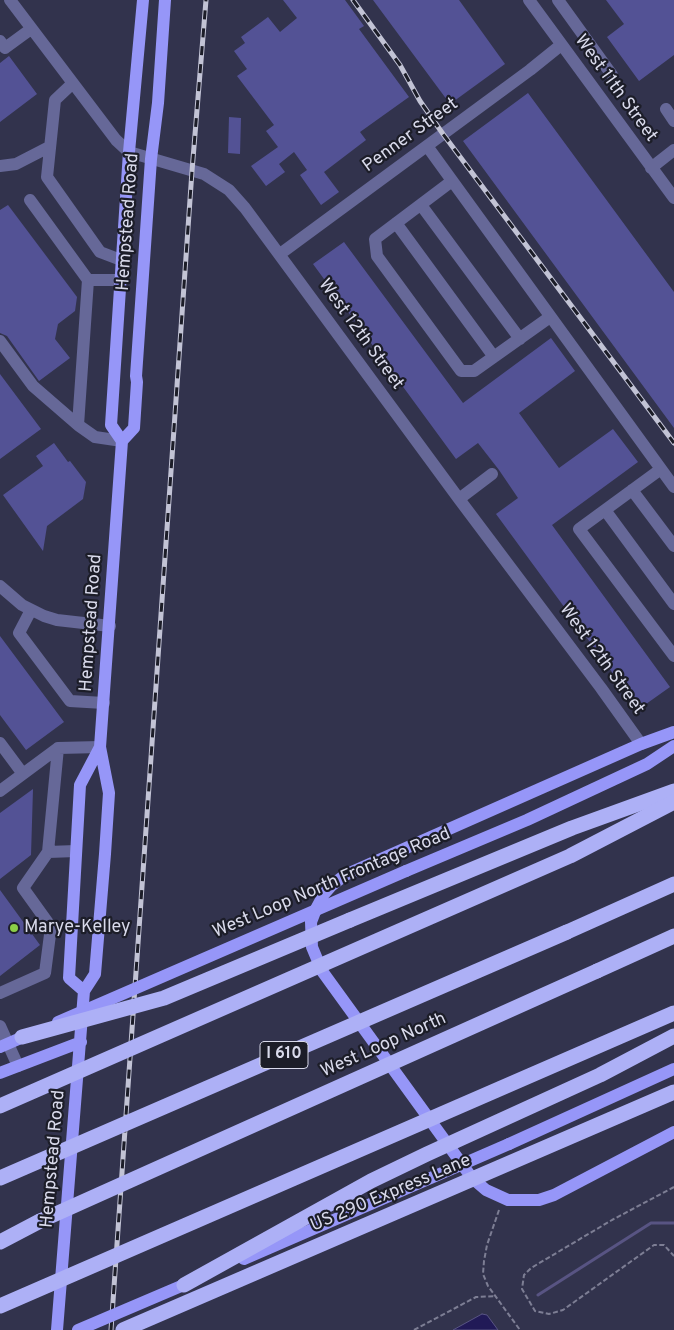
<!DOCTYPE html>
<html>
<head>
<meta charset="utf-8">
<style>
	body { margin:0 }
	canvas { display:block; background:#32334d }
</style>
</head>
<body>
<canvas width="674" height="1330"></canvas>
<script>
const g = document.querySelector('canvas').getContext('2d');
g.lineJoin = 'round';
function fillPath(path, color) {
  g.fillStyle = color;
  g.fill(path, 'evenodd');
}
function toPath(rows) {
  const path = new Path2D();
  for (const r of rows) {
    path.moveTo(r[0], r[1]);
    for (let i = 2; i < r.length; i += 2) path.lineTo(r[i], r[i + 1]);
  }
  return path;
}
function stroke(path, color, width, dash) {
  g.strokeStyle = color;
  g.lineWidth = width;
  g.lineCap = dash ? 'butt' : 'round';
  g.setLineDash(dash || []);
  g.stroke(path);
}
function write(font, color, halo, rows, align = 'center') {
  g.font = font + ' Overpass,sans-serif';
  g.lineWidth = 4.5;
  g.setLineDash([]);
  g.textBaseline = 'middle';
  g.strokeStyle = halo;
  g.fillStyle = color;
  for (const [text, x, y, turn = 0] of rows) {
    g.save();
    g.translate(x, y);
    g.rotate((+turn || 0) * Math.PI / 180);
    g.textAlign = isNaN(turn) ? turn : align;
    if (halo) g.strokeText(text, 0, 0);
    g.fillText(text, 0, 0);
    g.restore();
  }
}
const water = toPath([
	[482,1314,487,1315,498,1330,453,1330,482,1314]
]);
const stream = toPath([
	[538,1295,651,1223,674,1223]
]);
const building = toPath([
	[283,0,345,0,364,26,359,29,409,97,360,132,366,140,324,172,339,192,321,205,300,175,307,170,294,152,279,164,285,172,266,186,251,166,278,147,266,131,274,125,237,76,247,69,234,51,245,43,241,37,268,17,280,32,297,18],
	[373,0,459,0,505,64,450,104],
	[606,0,674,0,674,55,639,81,607,37,624,24],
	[9,56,37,94,0,122,0,63],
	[528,93,674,292,674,428,463,141],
	[229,117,241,118,240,154,228,153],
	[8,205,77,297,75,311,58,324,55,339,70,358,39,381,7,336,0,333,0,210],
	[344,242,463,403,551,338,575,371,519,413,559,468,613,429,638,462,552,525,670,687,639,709,496,514,518,498,499,470,478,443,456,459,313,264],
	[0,374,41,429,0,459],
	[54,443,68,462,70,461,86,482,83,499,47,526,43,551,3,495,43,466,36,456],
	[0,636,64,722,26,750,0,715],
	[33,789,31,855,0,879,0,813],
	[0,890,40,945,0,976]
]);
const path = toPath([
	[674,1187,612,1220,531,1268,524,1275,522,1289,535,1311,549,1314,563,1310,654,1245,664,1245,674,1256],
	[499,1210,487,1245,484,1261,483,1274,488,1286,520,1330],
	[414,1330,476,1297,496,1296]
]);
const minor = toPath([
	[10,0,116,140,129,152,204,174,229,190,245,208,459,499,601,688,641,744],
	[529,0,674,198],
	[558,0,612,75],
	[0,41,5,48,31,29],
	[73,83,55,100,47,177,100,252,121,260],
	[666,109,674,121],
	[427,146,674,487],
	[0,166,16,164,49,147],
	[651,168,674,150],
	[452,181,375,239,377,256,461,371,474,371,550,317],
	[30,200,88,280,78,425,95,437,122,441],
	[421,205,520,339],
	[396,223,494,357],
	[280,254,530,70,561,45],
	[88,280,120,280],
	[0,341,33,386,78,425],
	[661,469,579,529,674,656],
	[632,490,674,546],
	[459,499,492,474],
	[605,510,674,604],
	[0,586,22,605,44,616,57,620,110,626],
	[31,610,19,633,70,701,104,703],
	[0,743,23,774],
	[0,791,58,748,100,747],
	[48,852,76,851],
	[0,993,45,973,51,927,23,888,48,852,58,748],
	[0,1026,18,1066]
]);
const major = toPath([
	[122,441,111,425,129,152,143,0],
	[674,732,641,744,345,875,331,886,324,894,316,909,311,922,312,947,322,971,472,1178,486,1190,508,1200,539,1200,554,1195,674,1132],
	[406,871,527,820,647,764,674,746],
	[84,991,69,978,80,785,100,747],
	[0,1073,81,1042],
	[509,1144,674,1069],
	[57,1330,84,991,95,974,105,854,109,793,100,747,122,441,134,428,137,382,136,376,151,159,158,103,165,0]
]);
const highway = toPath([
	[350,920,572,828,674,791],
	[567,932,674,884],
	[597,971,674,936],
	[0,1242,40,1221]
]);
const rail = toPath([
	[353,0,400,65,420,101,443,134,674,443],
	[111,1330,192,171,206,0]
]);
const majorBridge = toPath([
	[58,1022,406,871],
	[0,1047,30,1034],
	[244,1259,509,1144],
	[78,1330,193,1281]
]);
const highwayBridge = toPath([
	[22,1037,164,998,350,920],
	[0,1106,570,856,674,802],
	[0,1178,567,932],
	[40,1221,597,971],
	[184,1285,371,1181,427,1154,600,1075,674,1036],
	[0,1306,674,1013],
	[123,1330,674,1092]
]);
const markers = [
	[14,928,5,"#8bce47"]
];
const shields = [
	[284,1055,48]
];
const shieldNames = [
	["I 610",284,1055]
];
const streetNames = [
	["West 11th Street",615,89,54],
	["Penner Street",411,136,-36],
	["Hempstead Road",129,222,-86],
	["West 12th Street",360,335,54],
	["Hempstead Road",92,623,-86],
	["West 12th Street",601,660,54],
	["West Loop North Frontage Road",332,884,-23],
	["West Loop North",384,1046,-24],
	["Hempstead Road",54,1159,-85],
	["US 290 Express Lane",391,1194,-23]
];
const poiNames = [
	["Marye-Kelley",24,928]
];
fillPath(water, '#211a57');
stroke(water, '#585483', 1);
stroke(stream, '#585483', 3);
fillPath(building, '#535295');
stroke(path, '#7d7e94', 2, [5, 2.5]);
stroke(minor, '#666898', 12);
stroke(major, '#9696f8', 12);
stroke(highway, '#adb0f6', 15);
stroke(rail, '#c2c3d5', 5);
stroke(rail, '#1c1d28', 3, [9]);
stroke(majorBridge, '#9696f8', 12);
stroke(highwayBridge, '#adb0f6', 15);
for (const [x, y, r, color] of markers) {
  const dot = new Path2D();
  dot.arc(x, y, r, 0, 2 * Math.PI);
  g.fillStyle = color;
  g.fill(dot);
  stroke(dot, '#1c1d28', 2);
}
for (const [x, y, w] of shields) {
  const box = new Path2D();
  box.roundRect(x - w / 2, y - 13.5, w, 27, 4);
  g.fillStyle = '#1c1d28';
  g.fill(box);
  stroke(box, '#d9daeb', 1);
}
write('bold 16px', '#d9daeb', null, shieldNames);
write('18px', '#d9daeb', '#1c1d28', streetNames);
write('18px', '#d9daeb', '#1c1d28', poiNames, 'left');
</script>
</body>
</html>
